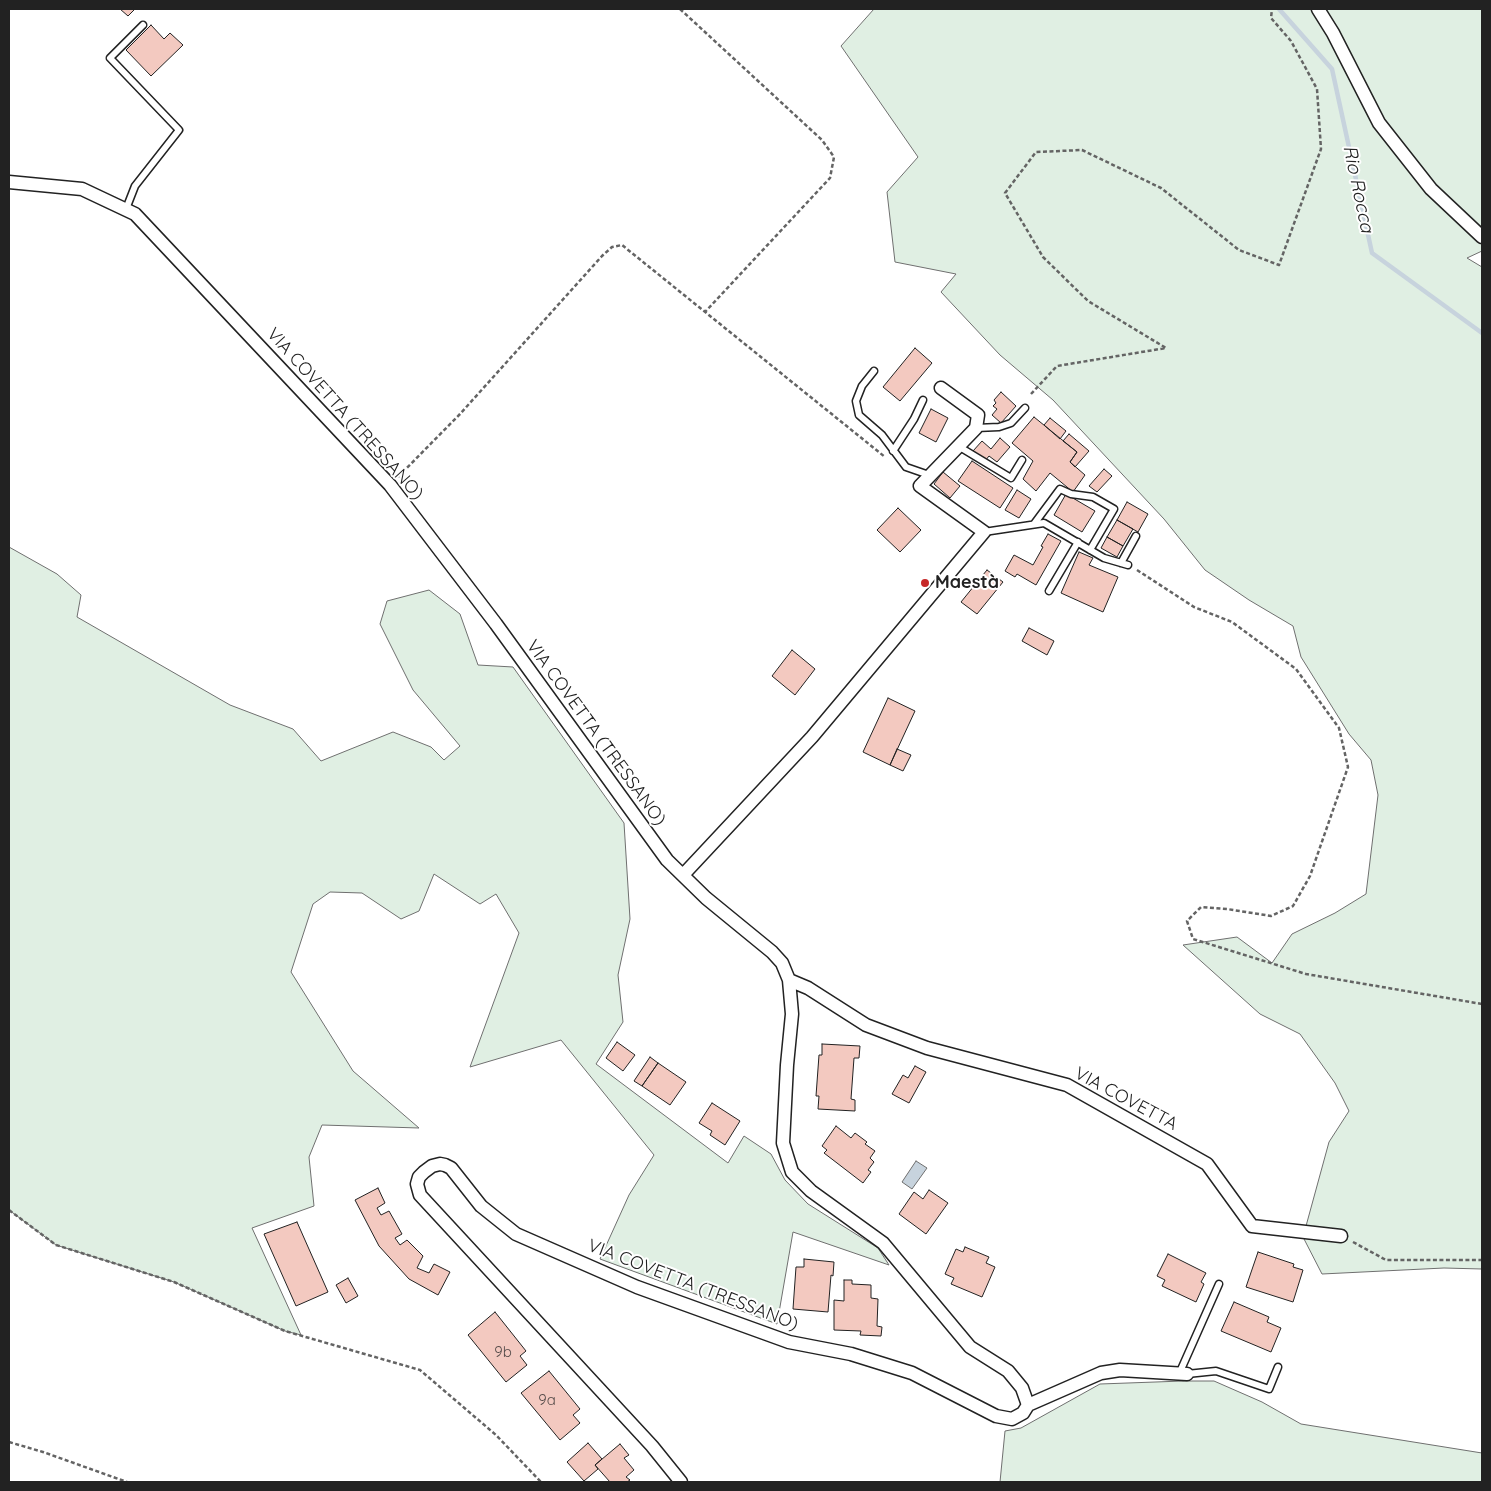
<!DOCTYPE html>
<html>
<head>
<meta charset="utf-8">
<style>
	body { margin:0 }
	#map { position:relative; width:1491px; height:1491px; overflow:hidden; background:#fff; font-family:Quicksand,sans-serif }
	canvas { display:block }
	.frame { position:absolute; inset:0; border:10px solid #222; pointer-events:none }
</style>
</head>
<body>
<div id="map">
<canvas width="1491" height="1491"></canvas>
<div class="frame"></div>
</div>
<script>
const g = document.querySelector('canvas').getContext('2d');
g.lineJoin = 'round';
function fillPath(path, color) {
  g.fillStyle = color;
  g.fill(path, 'evenodd');
}
function toPath(rows) {
  const path = new Path2D();
  for (const r of rows) {
    path.moveTo(r[0], r[1]);
    for (let i = 2; i < r.length; i += 2) path.lineTo(r[i], r[i + 1]);
  }
  return path;
}
function stroke(path, color, width, dash) {
  g.strokeStyle = color;
  g.lineWidth = width;
  g.lineCap = dash ? 'butt' : 'round';
  g.setLineDash(dash || []);
  g.stroke(path);
}
function write(font, color, halo, rows, align = 'center') {
  g.font = font + ' Quicksand,sans-serif';
  g.lineWidth = 4;
  g.setLineDash([]);
  g.textBaseline = 'middle';
  g.strokeStyle = halo;
  g.fillStyle = color;
  for (const [text, x, y, turn = 0] of rows) {
    g.save();
    g.translate(x, y);
    g.rotate((+turn || 0) * Math.PI / 180);
    g.textAlign = isNaN(turn) ? turn : align;
    if (halo) g.strokeText(text, 0, 0);
    g.fillText(text, 0, 0);
    g.restore();
  }
}
const green = toPath([
	[874,9,1482,9,1482,251,1467,258,1482,267,1482,1269,1444,1268,1322,1274,1303,1237,1329,1142,1349,1111,1335,1083,1300,1034,1260,1014,1183,945,1237,937,1272,963,1292,934,1335,913,1366,894,1378,795,1371,760,1349,734,1301,657,1293,626,1249,600,1205,570,1164,519,1053,400,1000,355,941,292,956,274,895,262,887,192,918,157,841,46,874,9],
	[9,547,57,574,81,595,77,617,230,705,293,729,321,761,393,732,431,747,444,760,460,746,413,690,380,624,387,601,429,590,460,614,478,665,513,667,624,823,630,919,618,975,623,1022,596,1064,728,1163,744,1136,771,1154,785,1180,808,1204,878,1248,889,1265,793,1232,777,1324,600,1259,629,1195,654,1155,561,1040,470,1067,519,933,496,894,480,904,434,874,419,911,401,919,362,893,330,892,313,904,291,972,353,1071,419,1128,322,1125,309,1157,314,1206,252,1228,301,1335,285,1331,174,1282,56,1245,9,1210,9,547],
	[1183,1381,1214,1381,1262,1402,1301,1424,1482,1453,1482,1482,1000,1482,1005,1431,1021,1428,1100,1384,1183,1381]
]);
const water = toPath([
	[916,1161,927,1168,912,1189,902,1182,916,1161]
]);
const stream = toPath([
	[1279,9,1332,69,1372,253,1482,333]
]);
const building = toPath([
	[120,9,135,9,128,16,120,9],
	[151,25,164,39,170,33,183,45,151,76,126,50,151,25],
	[915,348,932,363,900,401,883,387,915,348],
	[1001,392,1016,406,1001,423,992,415,997,409,993,406,996,403,994,400,1001,392],
	[931,409,948,418,936,442,919,433,931,409],
	[1034,417,1077,452,1070,462,1085,475,1073,492,1050,473,1036,491,1023,479,1033,461,1012,443,1034,417],
	[1050,418,1066,431,1060,439,1044,425,1050,418],
	[1069,434,1089,451,1075,467,1070,462,1077,452,1063,441,1069,434],
	[1000,438,1010,447,997,462,989,456,985,461,973,451,982,441,991,449,1000,438],
	[972,461,1013,488,1000,508,958,481,972,461],
	[1104,469,1112,476,1097,492,1089,486,1104,469],
	[943,472,960,486,950,498,934,484,943,472],
	[1017,490,1031,499,1019,518,1005,510,1017,490],
	[1066,494,1095,511,1082,532,1054,515,1066,494],
	[1127,502,1148,514,1138,532,1117,520,1127,502],
	[898,508,921,530,900,552,877,530,898,508],
	[1117,520,1133,529,1123,546,1107,537,1117,520],
	[1048,534,1061,541,1036,585,1017,574,1015,577,1005,571,1014,555,1033,565,1043,547,1041,546,1048,534],
	[1107,537,1123,546,1117,557,1101,548,1107,537],
	[1079,552,1093,558,1089,565,1118,577,1103,612,1061,593,1079,552],
	[987,570,1003,582,977,614,961,602,987,570],
	[1029,628,1054,641,1047,655,1022,641,1029,628],
	[792,650,815,669,795,695,772,676,792,650],
	[888,698,915,711,890,765,863,752,888,698],
	[897,749,911,755,903,771,890,765,897,749],
	[617,1042,635,1055,623,1071,606,1058,617,1042],
	[822,1044,860,1046,859,1058,854,1058,851,1099,855,1100,855,1111,818,1109,819,1096,816,1096,819,1055,822,1055,822,1044],
	[650,1057,658,1063,642,1086,634,1081,650,1057],
	[658,1063,686,1082,670,1105,642,1086,658,1063],
	[915,1066,926,1072,909,1103,892,1094,903,1075,908,1078,915,1066],
	[712,1103,740,1121,725,1145,710,1135,712,1131,699,1123,712,1103],
	[836,1126,851,1138,855,1133,867,1142,865,1144,875,1151,870,1158,874,1162,868,1170,871,1172,863,1183,824,1153,827,1150,822,1146,836,1126],
	[378,1188,385,1203,377,1208,381,1215,389,1211,402,1234,395,1238,400,1245,407,1240,423,1256,417,1268,429,1273,434,1264,450,1272,438,1295,409,1279,379,1246,355,1200,378,1188],
	[929,1190,948,1203,926,1234,899,1214,914,1192,923,1199,929,1190],
	[297,1222,328,1292,296,1306,264,1234,297,1222],
	[965,1247,989,1257,986,1263,995,1267,982,1297,951,1284,954,1278,945,1274,956,1249,963,1252,965,1247],
	[1258,1252,1294,1264,1293,1267,1303,1270,1293,1302,1246,1287,1258,1252],
	[1168,1254,1206,1273,1201,1282,1204,1284,1196,1302,1162,1286,1165,1280,1157,1276,1168,1254],
	[804,1259,834,1262,833,1276,831,1275,828,1312,793,1309,796,1267,804,1267,804,1259],
	[348,1278,358,1296,346,1303,336,1285,348,1278],
	[844,1280,852,1280,852,1284,871,1285,871,1298,878,1299,877,1326,882,1327,881,1336,860,1335,861,1331,834,1330,834,1300,844,1301,844,1280],
	[1234,1302,1269,1317,1267,1322,1281,1328,1271,1352,1221,1331,1234,1302],
	[495,1312,526,1351,520,1356,527,1365,506,1382,468,1335,495,1312],
	[549,1371,580,1409,573,1415,580,1423,560,1440,521,1393,549,1371],
	[588,1443,602,1459,595,1465,598,1469,584,1481,567,1462,588,1443],
	[620,1444,629,1455,624,1458,634,1470,626,1477,630,1480,627,1482,610,1482,595,1465,620,1444]
]);
const path = toPath([
	[680,9,822,140,834,157,830,178,705,312],
	[1031,394,1057,366,1166,348,1088,301,1043,257,1005,193,1036,152,1082,150,1161,188,1239,250,1279,265,1321,149,1317,89,1291,41,1271,18,1272,9],
	[398,477,460,414,602,256,612,247,622,245,885,457],
	[1137,570,1194,607,1232,622,1296,669,1339,728,1348,767,1310,876,1293,906,1271,916,1227,909,1201,907,1187,921,1193,939,1306,974,1482,1004],
	[9,1210,56,1245,174,1282,285,1331,420,1370,496,1435,541,1482],
	[1353,1242,1386,1260,1482,1260],
	[9,1442,43,1452,127,1482]
]);
const lane = toPath([
	[126,209,135,186,179,130,110,58,143,25],
	[874,371,862,386,856,401,859,415,882,435,906,467,929,475],
	[976,428,999,427,1011,423,1025,408],
	[958,446,1011,478,1022,460],
	[893,451,914,419,923,400],
	[1034,524,1060,489,1071,494,1093,497,1114,509,1090,550],
	[984,532,1044,523,1104,558,1128,565],
	[1121,563,1136,536],
	[1049,591,1078,542],
	[1179,1374,1219,1284],
	[1187,1374,1216,1371,1269,1389,1278,1367]
]);
const street = toPath([
	[1318,9,1333,33,1379,123,1431,189,1482,237],
	[9,182,82,189,135,214,390,485,496,624,667,860,706,898,772,952,782,963,789,980,792,1014,787,1065,783,1143,792,1172,811,1191,883,1243,970,1347,1008,1371,1022,1388,1028,1405,1023,1413,1012,1419,996,1416,912,1373,851,1354,789,1342,637,1287,516,1234,481,1206,451,1168,445,1165,440,1164,432,1166,424,1172,419,1177,417,1184,420,1195,652,1446,681,1482],
	[683,875,812,737,984,532,920,486,976,428,978,415,941,388],
	[789,980,808,988,866,1025,927,1048,1067,1085,1207,1164,1252,1226,1341,1236],
	[1028,1405,1101,1373,1120,1370,1187,1374]
]);
const markers = [
	[925,583,5,"#c62828"]
];
const numberNames = [
	["9b",503,1352],
	["9a",547,1400]
];
const streetNames = [
	["VIA COVETTA (TRESSANO)",345,414,48],
	["VIA COVETTA (TRESSANO)",596,733,54],
	["VIA COVETTA",1126,1099,28],
	["VIA COVETTA (TRESSANO)",693,1285,21]
];
const poiNames = [
	["Maestà",935,583]
];
const waterNames = [
	["Rio Rocca",1358,189,78]
];
fillPath(green, '#e0efe3');
stroke(green, '#6f6f6f', 1);
fillPath(water, '#c7d3dd');
stroke(water, '#6f6f6f', 1);
stroke(stream, '#c7d3dd', 4.5);
fillPath(building, '#f3c9c0');
stroke(building, '#222', 1);
stroke(lane, '#222', 9);
stroke(street, '#222', 15);
stroke(path, '#646464', 2.5, [4, 2.5]);
stroke(lane, '#fff', 6);
stroke(street, '#fff', 12);
for (const [x, y, r, color] of markers) {
  const dot = new Path2D();
  dot.arc(x, y, r, 0, 2 * Math.PI);
  g.fillStyle = color;
  g.fill(dot);
  stroke(dot, '#fff', 2);
}
write('15px', '#564c4a', null, numberNames);
write('18px', '#222', '#fff', streetNames);
write('bold 18px', '#222', '#fff', poiNames, 'left');
write('italic 19px', '#222', '#fff', waterNames);
</script>
</body>
</html>
